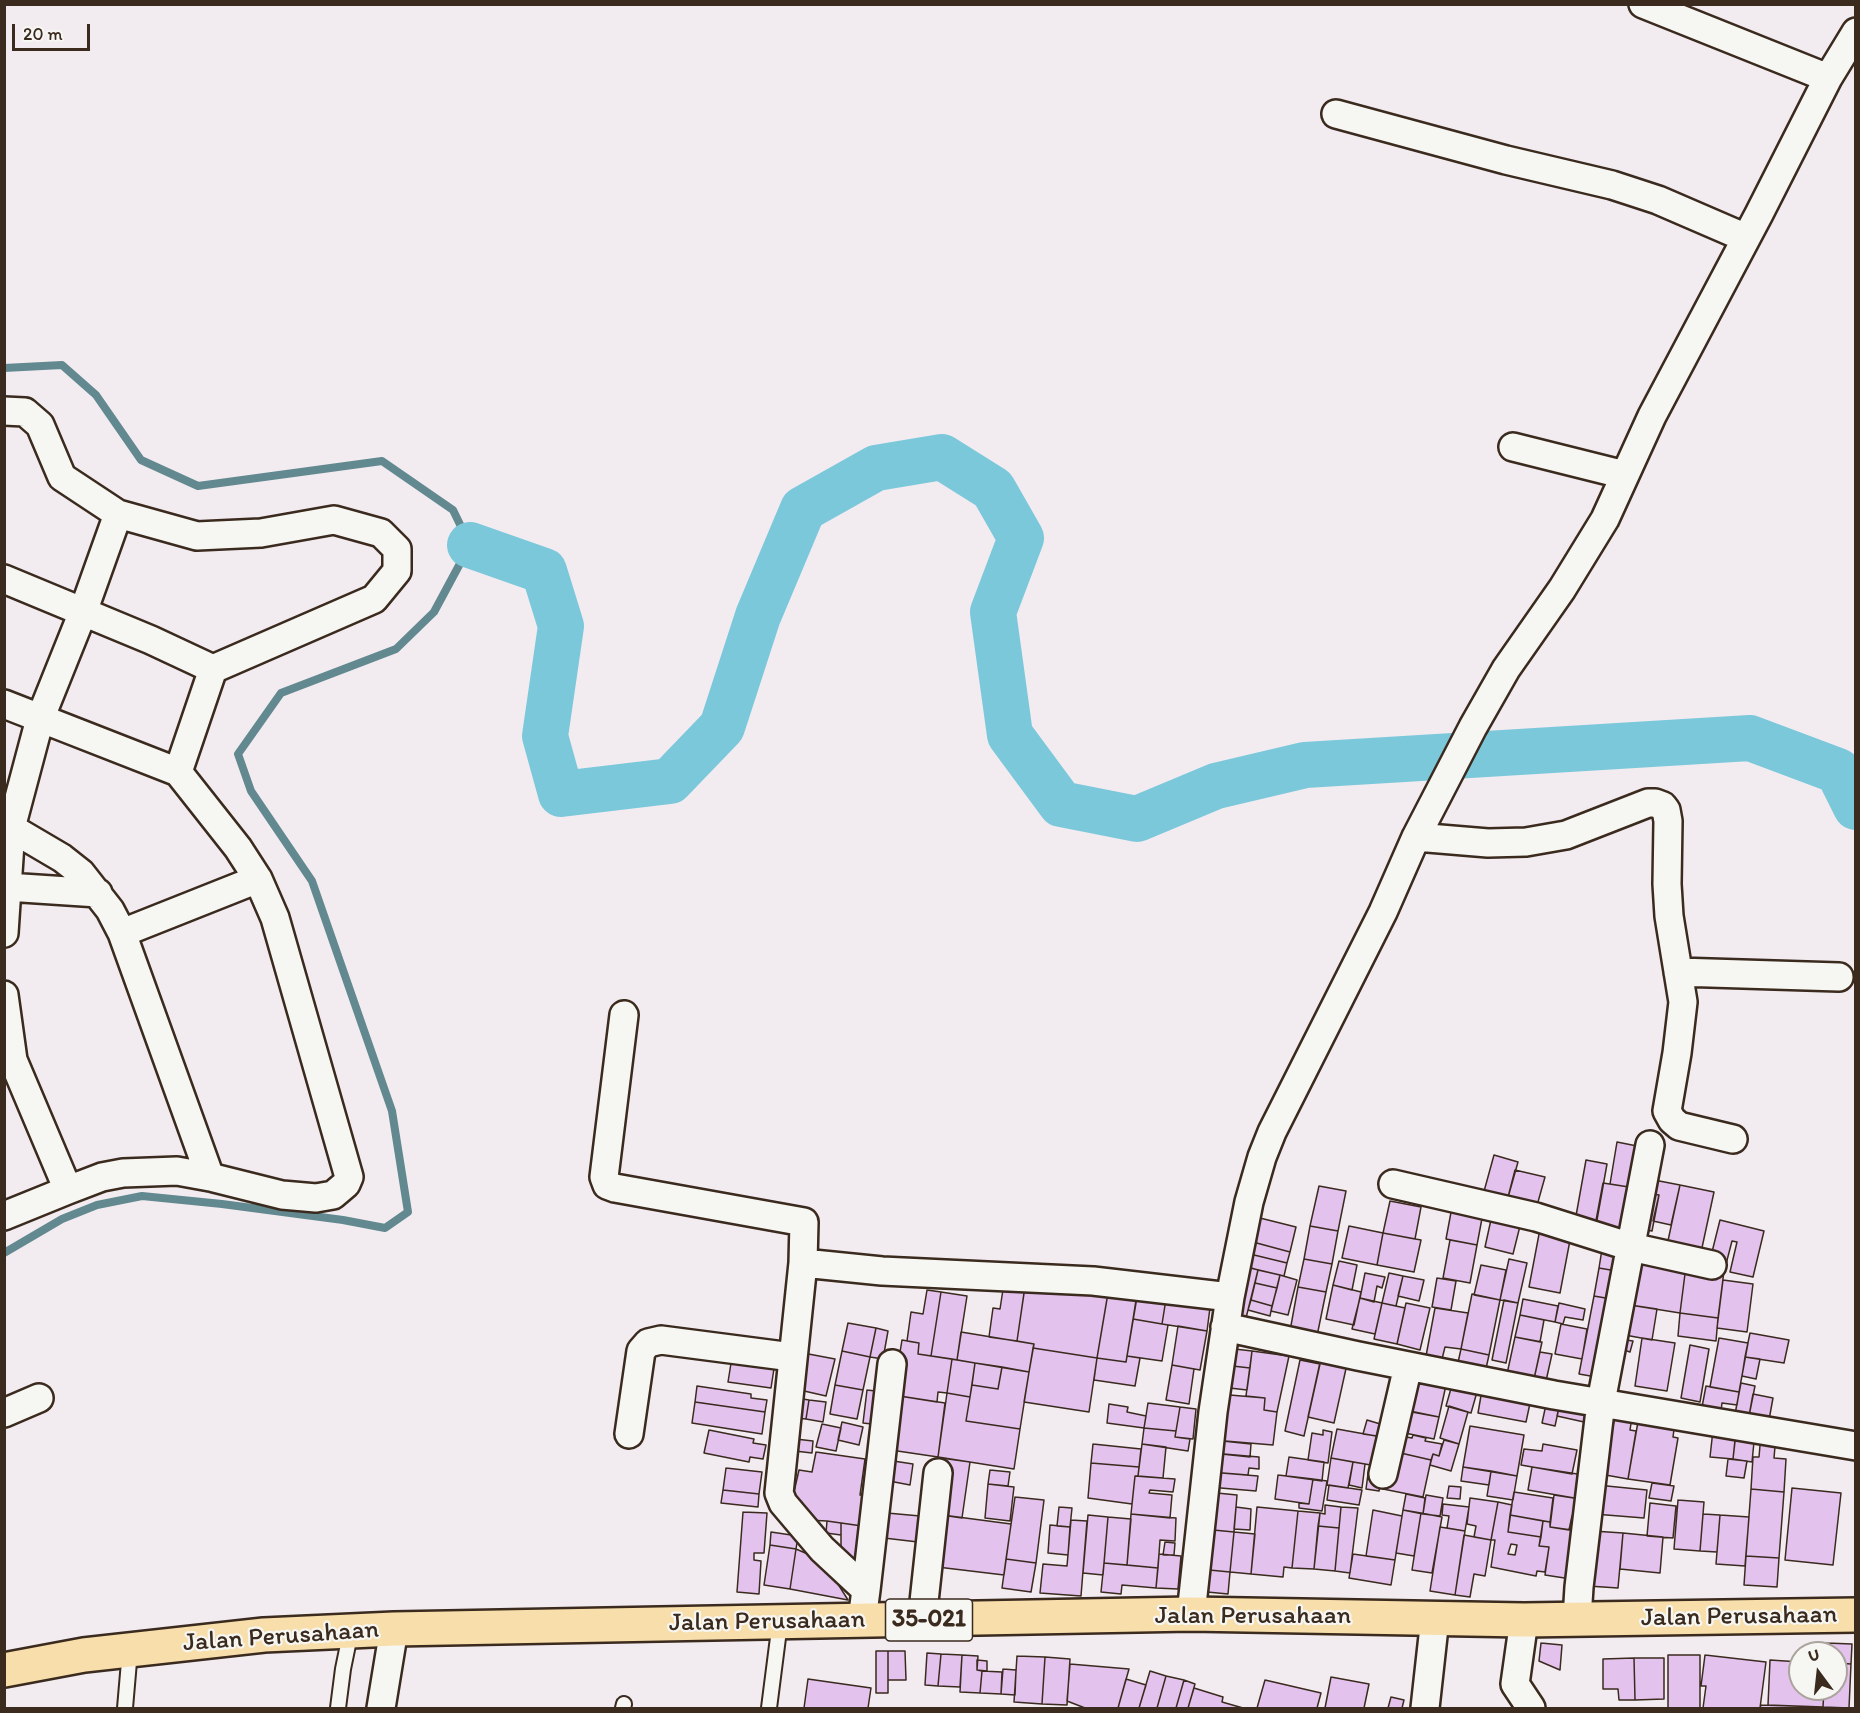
<!DOCTYPE html>
<html>
<head>
<meta charset="utf-8">
<style>
	body { margin:0 }
	#map { position:relative; width:1860px; height:1713px; overflow:hidden; background:#f2ecf1; font-family:Itim,sans-serif }
	canvas { display:block }
	.frame { position:absolute; inset:0; border:6px solid #3b2a1e; pointer-events:none }
	.north { position:absolute; left:1788px; top:1641px; width:60px; height:60px; box-sizing:border-box; background:#f6f6f2; border:2px solid #aba49d; border-radius:50%; rotate:345deg; font-size:16px; font-weight:700; line-height:24px; text-align:center; color:#3b2a1e }
	.north::after { content:''; display:block; margin:auto; width:21px; height:27px; background:#3b2a1e; clip-path:polygon(50% 0,100% 100%,50% 72%,0 100%) }
	.scale { position:absolute; left:12px; top:24px; width:78px; height:27px; box-sizing:border-box; border:3px solid #3b2a1e; border-top:0; padding-left:8px; font-size:18px; line-height:21px; white-space:nowrap; color:#3b2a1e; -webkit-text-stroke:4px #f6f6f2; paint-order:stroke }
</style>
</head>
<body>
<div id="map">
<canvas width="1860" height="1713"></canvas>
<div class="frame"></div>
<div class="north">U</div>
<div class="scale">20 m</div>
</div>
<script>
const g = document.querySelector('canvas').getContext('2d');
g.lineJoin = 'round';
function toPath(rows) {
  const path = new Path2D();
  for (const r of rows) {
    path.moveTo(r[0], r[1]);
    for (let i = 2; i < r.length; i += 2) path.lineTo(r[i], r[i + 1]);
  }
  return path;
}
function stroke(path, color, width, dash) {
  g.strokeStyle = color;
  g.lineWidth = width;
  g.lineCap = dash ? 'butt' : 'round';
  g.setLineDash(dash || []);
  g.stroke(path);
}
function fillPath(path, color) {
  g.fillStyle = color;
  g.fill(path, 'evenodd');
}
function write(font, color, halo, rows, align = 'center') {
  g.font = font + ' Itim,sans-serif';
  g.lineWidth = 4.5;
  g.setLineDash([]);
  g.textBaseline = 'middle';
  g.strokeStyle = halo;
  g.fillStyle = color;
  for (const [text, x, y, turn = 0] of rows) {
    g.save();
    g.translate(x, y);
    g.rotate((+turn || 0) * Math.PI / 180);
    g.textAlign = isNaN(turn) ? turn : align;
    if (halo) g.strokeText(text, 0, 0);
    g.fillText(text, 0, 0);
    g.restore();
  }
}
const stream = toPath([
	[4,368,62,365,96,395,141,460,198,486,382,461,453,510,470,545,434,612,396,649,281,693,238,754,251,791,312,881,392,1111,408,1212,385,1228,343,1220,222,1204,142,1196,97,1205,62,1219,4,1253]
]);
const river = toPath([
	[470,545,544,571,561,626,545,736,561,794,670,781,722,727,758,616,803,509,876,468,942,457,993,489,1021,538,993,612,1010,735,1061,804,1137,819,1216,786,1305,765,1750,738,1838,771,1856,807]
]);
const building = toPath([
	[1617,1142,1642,1147,1635,1188,1610,1184,1617,1142],
	[1494,1155,1518,1162,1507,1201,1483,1195,1494,1155],
	[1586,1160,1607,1164,1595,1231,1574,1227,1586,1160],
	[1515,1170,1545,1177,1536,1209,1507,1201,1515,1170],
	[1649,1179,1680,1185,1671,1225,1653,1221,1659,1195,1646,1193,1649,1179],
	[1603,1183,1629,1187,1621,1231,1595,1226,1603,1183],
	[1680,1185,1714,1192,1700,1257,1666,1250,1680,1185],
	[1319,1186,1346,1191,1338,1231,1310,1226,1319,1186],
	[1646,1193,1659,1195,1652,1231,1638,1228,1646,1193],
	[1390,1201,1421,1207,1415,1239,1383,1233,1390,1201],
	[1452,1207,1483,1213,1477,1245,1446,1239,1452,1207],
	[1492,1215,1521,1222,1513,1254,1485,1247,1492,1215],
	[1260,1218,1296,1227,1290,1252,1253,1242,1260,1218],
	[1720,1220,1764,1231,1753,1277,1730,1272,1737,1242,1732,1241,1725,1268,1709,1264,1720,1220],
	[1310,1226,1338,1231,1332,1264,1304,1259,1310,1226],
	[1349,1226,1383,1233,1377,1265,1342,1258,1349,1226],
	[1540,1229,1571,1235,1560,1293,1529,1287,1540,1229],
	[1383,1233,1421,1240,1414,1272,1377,1265,1383,1233],
	[1450,1240,1477,1245,1470,1283,1443,1278,1450,1240],
	[1253,1242,1290,1252,1287,1263,1250,1254,1253,1242],
	[1603,1243,1626,1247,1622,1272,1599,1268,1603,1243],
	[1250,1254,1287,1263,1284,1276,1246,1267,1250,1254],
	[1630,1257,1686,1266,1680,1313,1630,1305,1630,1257],
	[1304,1259,1332,1264,1326,1292,1298,1287,1304,1259],
	[1509,1259,1527,1263,1518,1303,1500,1300,1509,1259],
	[1339,1261,1357,1265,1352,1290,1333,1285,1339,1261],
	[1241,1265,1258,1270,1246,1318,1228,1313,1241,1265],
	[1481,1265,1506,1270,1500,1300,1474,1295,1481,1265],
	[1686,1266,1724,1271,1718,1318,1680,1313,1686,1266],
	[1599,1268,1622,1272,1617,1300,1594,1296,1599,1268],
	[1258,1270,1280,1275,1277,1288,1255,1283,1258,1270],
	[1365,1273,1385,1277,1382,1288,1377,1286,1374,1302,1360,1298,1365,1273],
	[1389,1273,1403,1276,1396,1306,1382,1303,1389,1273],
	[1280,1275,1297,1280,1288,1315,1271,1311,1280,1275],
	[1403,1276,1424,1280,1419,1301,1398,1296,1403,1276],
	[1437,1278,1456,1281,1451,1310,1432,1307,1437,1278],
	[1026,1280,1108,1293,1097,1358,1033,1348,1034,1344,1017,1341,1026,1280],
	[1723,1280,1753,1284,1747,1332,1717,1328,1723,1280],
	[1004,1283,1025,1286,1017,1341,989,1337,993,1308,1000,1309,1004,1283],
	[1255,1283,1277,1288,1272,1306,1251,1300,1255,1283],
	[1333,1285,1361,1292,1354,1325,1326,1319,1333,1285],
	[1298,1287,1326,1292,1317,1336,1290,1331,1298,1287],
	[1138,1288,1167,1293,1162,1324,1133,1319,1138,1288],
	[927,1290,941,1292,931,1356,918,1354,919,1343,907,1341,911,1312,923,1314,927,1290],
	[941,1292,967,1296,957,1360,931,1356,941,1292],
	[1108,1293,1137,1297,1126,1362,1097,1358,1108,1293],
	[1167,1293,1211,1300,1207,1331,1162,1324,1167,1293],
	[1472,1294,1500,1300,1489,1355,1461,1349,1472,1294],
	[1594,1296,1617,1300,1602,1378,1579,1374,1594,1296],
	[1360,1298,1382,1303,1375,1334,1352,1329,1360,1298],
	[1523,1299,1558,1306,1555,1322,1520,1315,1523,1299],
	[1251,1300,1272,1306,1270,1316,1248,1310,1251,1300],
	[1504,1300,1518,1303,1506,1363,1492,1360,1504,1300],
	[1382,1303,1405,1308,1397,1344,1374,1339,1382,1303],
	[1406,1303,1430,1308,1420,1350,1397,1344,1406,1303],
	[1559,1303,1585,1309,1583,1320,1565,1317,1563,1324,1555,1322,1559,1303],
	[1630,1305,1657,1309,1652,1340,1625,1335,1630,1305],
	[1435,1308,1468,1313,1461,1349,1445,1347,1442,1359,1426,1356,1435,1308],
	[1680,1313,1718,1318,1716,1341,1678,1336,1680,1313],
	[1520,1315,1544,1320,1540,1342,1515,1337,1520,1315],
	[1133,1319,1168,1325,1162,1361,1127,1356,1133,1319],
	[848,1323,876,1328,870,1357,842,1351,848,1323],
	[1561,1324,1587,1329,1582,1359,1555,1354,1561,1324],
	[1178,1326,1207,1331,1200,1370,1172,1365,1178,1326],
	[876,1328,888,1331,883,1359,870,1357,876,1328],
	[961,1332,1034,1344,1029,1372,957,1360,961,1332],
	[1750,1333,1789,1340,1784,1363,1745,1357,1750,1333],
	[1515,1337,1542,1342,1534,1379,1507,1374,1515,1337],
	[1642,1338,1675,1343,1667,1391,1635,1386,1642,1338],
	[1719,1338,1748,1343,1739,1392,1710,1387,1719,1338],
	[902,1340,919,1343,918,1354,952,1359,947,1393,938,1392,937,1402,893,1395,902,1340],
	[1626,1340,1633,1341,1630,1352,1624,1350,1626,1340],
	[1690,1345,1709,1349,1700,1402,1681,1398,1690,1345],
	[1033,1348,1097,1358,1089,1412,1024,1402,1033,1348],
	[1226,1348,1252,1351,1250,1368,1224,1365,1226,1348],
	[1461,1349,1489,1355,1485,1373,1457,1367,1461,1349],
	[842,1351,870,1357,863,1390,835,1385,842,1351],
	[1252,1351,1289,1356,1277,1412,1264,1410,1265,1398,1246,1396,1252,1351],
	[798,1352,835,1359,826,1396,791,1388,798,1352],
	[1540,1352,1552,1354,1546,1381,1534,1379,1540,1352],
	[1127,1356,1140,1358,1135,1386,1094,1380,1097,1358,1126,1362,1127,1356],
	[732,1357,775,1362,771,1388,728,1382,732,1357],
	[1745,1357,1760,1359,1756,1379,1742,1376,1745,1357],
	[1321,1358,1347,1364,1334,1423,1308,1417,1321,1358],
	[952,1359,975,1363,970,1397,947,1393,952,1359],
	[1300,1360,1320,1364,1304,1436,1285,1431,1300,1360],
	[975,1363,1002,1367,998,1389,972,1385,975,1363],
	[1172,1365,1194,1369,1189,1404,1166,1400,1172,1365],
	[1224,1365,1250,1368,1247,1390,1221,1387,1224,1365],
	[1002,1367,1029,1372,1020,1429,966,1421,972,1385,998,1389,1002,1367],
	[1410,1368,1448,1376,1439,1417,1401,1410,1410,1368],
	[1741,1383,1755,1386,1749,1416,1735,1414,1741,1383],
	[1483,1384,1532,1394,1526,1422,1478,1413,1483,1384],
	[835,1385,863,1390,857,1419,830,1414,835,1385],
	[1452,1385,1477,1392,1471,1413,1446,1406,1452,1385],
	[697,1386,751,1394,751,1398,767,1400,765,1412,695,1402,697,1386],
	[1706,1386,1739,1392,1737,1405,1722,1403,1721,1411,1702,1407,1706,1386],
	[867,1390,884,1392,880,1425,863,1423,867,1390],
	[947,1393,970,1397,966,1421,1020,1429,1014,1469,938,1457,947,1393],
	[1218,1394,1265,1398,1264,1410,1277,1412,1273,1445,1213,1440,1218,1394],
	[1753,1394,1773,1398,1769,1420,1749,1416,1753,1394],
	[893,1395,945,1403,938,1457,884,1449,893,1395],
	[791,1397,809,1400,806,1419,788,1417,791,1397],
	[809,1400,826,1402,823,1422,806,1419,809,1400],
	[1547,1400,1560,1403,1555,1426,1542,1423,1547,1400],
	[695,1402,765,1412,762,1434,692,1423,695,1402],
	[1148,1403,1180,1407,1176,1431,1144,1428,1148,1403],
	[1560,1403,1587,1410,1584,1422,1557,1416,1560,1403],
	[1109,1404,1128,1407,1127,1412,1146,1416,1144,1428,1107,1423,1109,1404],
	[1449,1406,1468,1412,1459,1444,1440,1438,1449,1406],
	[1180,1407,1196,1409,1193,1439,1175,1437,1180,1407],
	[1405,1410,1439,1417,1434,1439,1400,1432,1405,1410],
	[1615,1414,1632,1417,1630,1430,1636,1431,1628,1479,1600,1474,1608,1426,1613,1427,1615,1414],
	[1639,1416,1675,1422,1673,1437,1678,1438,1670,1485,1628,1479,1639,1416],
	[1367,1420,1387,1426,1384,1437,1363,1434,1367,1420],
	[842,1422,863,1427,859,1445,838,1440,842,1422],
	[822,1424,841,1428,836,1451,816,1447,822,1424],
	[1470,1426,1524,1435,1517,1476,1463,1467,1470,1426],
	[1144,1428,1176,1431,1175,1437,1190,1439,1188,1451,1142,1444,1144,1428],
	[1337,1429,1387,1438,1382,1467,1331,1458,1337,1429],
	[709,1430,754,1439,753,1443,766,1445,763,1459,750,1457,749,1462,704,1453,709,1430],
	[1323,1430,1332,1432,1328,1463,1308,1460,1312,1433,1323,1435,1323,1430],
	[1713,1430,1736,1433,1733,1459,1710,1457,1713,1430],
	[1761,1434,1776,1435,1774,1458,1786,1459,1784,1492,1751,1489,1753,1457,1759,1457,1761,1434],
	[1395,1435,1412,1438,1413,1435,1426,1438,1425,1441,1442,1444,1439,1456,1433,1454,1431,1460,1392,1451,1395,1435],
	[787,1438,813,1441,812,1453,786,1450,787,1438],
	[1213,1440,1251,1444,1250,1457,1212,1453,1213,1440],
	[1444,1440,1459,1444,1451,1471,1430,1465,1433,1454,1439,1456,1444,1440],
	[1735,1440,1754,1442,1752,1462,1733,1459,1735,1440],
	[1093,1444,1141,1449,1139,1467,1091,1463,1093,1444],
	[1142,1444,1166,1447,1163,1478,1138,1476,1142,1444],
	[1543,1444,1577,1450,1572,1474,1521,1465,1524,1449,1542,1451,1543,1444],
	[1392,1451,1431,1460,1423,1497,1383,1489,1392,1451],
	[816,1452,865,1459,860,1495,873,1497,869,1527,827,1521,806,1520,791,1505,799,1470,812,1472,816,1452],
	[1212,1453,1259,1457,1259,1469,1249,1468,1248,1475,1210,1472,1212,1453],
	[1289,1457,1324,1462,1322,1481,1286,1476,1289,1457],
	[941,1458,970,1462,962,1518,935,1514,941,1458],
	[1331,1458,1353,1462,1348,1488,1327,1485,1331,1458],
	[1728,1459,1747,1461,1744,1478,1726,1476,1728,1459],
	[887,1460,913,1464,910,1485,884,1480,887,1460],
	[1353,1462,1365,1464,1362,1488,1349,1485,1353,1462],
	[1091,1463,1139,1467,1138,1476,1135,1476,1132,1504,1088,1498,1091,1463],
	[1463,1467,1491,1471,1489,1485,1461,1481,1463,1467],
	[1532,1467,1584,1475,1580,1499,1528,1490,1532,1467],
	[726,1468,762,1472,759,1494,723,1490,726,1468],
	[990,1470,1010,1472,1008,1486,988,1484,990,1470],
	[1491,1471,1517,1476,1513,1500,1487,1496,1491,1471],
	[1210,1472,1258,1476,1256,1491,1209,1487,1210,1472],
	[1368,1474,1382,1477,1379,1491,1366,1489,1368,1474],
	[1278,1475,1313,1479,1309,1504,1275,1499,1278,1475],
	[1135,1476,1175,1479,1173,1492,1150,1490,1149,1493,1172,1495,1170,1518,1131,1514,1135,1476],
	[1313,1479,1327,1481,1322,1511,1299,1508,1299,1503,1309,1504,1313,1479],
	[1652,1483,1674,1486,1671,1501,1649,1498,1652,1483],
	[988,1484,1014,1487,1010,1521,985,1518,988,1484],
	[1329,1485,1362,1490,1359,1505,1327,1500,1329,1485],
	[1597,1485,1647,1490,1644,1518,1594,1514,1597,1485],
	[1449,1486,1461,1487,1460,1499,1447,1498,1449,1486],
	[1792,1488,1841,1493,1833,1565,1785,1560,1792,1488],
	[1751,1489,1784,1492,1779,1558,1746,1556,1751,1489],
	[723,1490,759,1494,758,1507,721,1503,723,1490],
	[1207,1492,1237,1495,1234,1532,1203,1529,1207,1492],
	[1514,1492,1553,1498,1550,1522,1510,1515,1514,1492],
	[1406,1494,1425,1498,1423,1514,1403,1510,1406,1494],
	[1426,1495,1443,1498,1440,1516,1423,1514,1426,1495],
	[1554,1495,1580,1499,1577,1517,1572,1516,1569,1530,1550,1527,1554,1495],
	[1015,1497,1044,1500,1036,1563,1006,1559,1015,1497],
	[1470,1498,1498,1502,1491,1540,1474,1537,1476,1526,1467,1524,1470,1498],
	[1678,1500,1704,1502,1700,1551,1674,1549,1678,1500],
	[1498,1502,1512,1505,1508,1532,1541,1537,1539,1546,1549,1547,1545,1572,1537,1571,1536,1576,1491,1567,1495,1540,1491,1540,1498,1502],
	[1511,1544,1517,1545,1515,1555,1508,1554,1511,1544],
	[1650,1503,1676,1506,1673,1538,1647,1536,1650,1503],
	[1443,1504,1469,1507,1465,1531,1447,1528,1449,1516,1442,1515,1443,1504],
	[1325,1505,1341,1507,1339,1528,1318,1526,1320,1513,1325,1514,1325,1505],
	[1059,1507,1072,1508,1070,1527,1057,1526,1059,1507],
	[1236,1507,1251,1509,1250,1530,1234,1529,1236,1507],
	[1257,1507,1298,1511,1292,1568,1284,1567,1283,1577,1251,1574,1257,1507],
	[1341,1507,1358,1508,1350,1573,1335,1571,1341,1507],
	[1373,1510,1402,1516,1395,1560,1366,1556,1373,1510],
	[1403,1510,1421,1513,1414,1556,1396,1553,1403,1510],
	[1298,1511,1320,1513,1314,1569,1292,1568,1298,1511],
	[743,1512,767,1513,764,1553,754,1553,754,1560,761,1561,759,1594,737,1592,743,1512],
	[887,1513,920,1516,918,1542,884,1538,887,1513],
	[1421,1513,1442,1517,1432,1573,1412,1570,1421,1513],
	[935,1514,1011,1524,1004,1575,929,1566,935,1514],
	[1131,1514,1176,1518,1175,1541,1160,1540,1158,1568,1127,1565,1131,1514],
	[1703,1514,1720,1515,1717,1552,1700,1551,1703,1514],
	[1088,1515,1108,1517,1103,1575,1083,1573,1088,1515],
	[1510,1515,1543,1521,1541,1537,1508,1532,1510,1515],
	[1720,1515,1749,1517,1745,1566,1716,1564,1720,1515],
	[1108,1517,1131,1519,1127,1565,1104,1563,1108,1517],
	[1071,1520,1087,1521,1081,1596,1040,1593,1043,1564,1067,1566,1071,1520],
	[827,1521,841,1523,841,1535,826,1533,827,1521],
	[1543,1521,1550,1522,1550,1527,1579,1531,1571,1579,1545,1575,1549,1547,1539,1546,1543,1521],
	[841,1523,869,1527,865,1566,847,1564,841,1555,841,1523],
	[1050,1525,1070,1527,1068,1555,1048,1553,1050,1525],
	[1318,1526,1339,1528,1335,1571,1314,1569,1318,1526],
	[1440,1527,1465,1531,1455,1595,1430,1591,1440,1527],
	[1203,1529,1234,1532,1230,1572,1199,1569,1203,1529],
	[1593,1531,1623,1533,1618,1588,1588,1586,1593,1531],
	[771,1532,798,1536,796,1549,770,1545,771,1532],
	[1234,1532,1255,1534,1251,1574,1230,1572,1234,1532],
	[1623,1533,1663,1537,1660,1573,1620,1569,1623,1533],
	[1464,1535,1491,1540,1485,1576,1474,1574,1470,1597,1455,1595,1464,1535],
	[1165,1542,1175,1543,1174,1555,1163,1555,1165,1542],
	[770,1545,796,1549,790,1589,764,1585,770,1545],
	[796,1549,810,1555,833,1576,848,1600,790,1589,796,1549],
	[1159,1554,1181,1556,1178,1589,1156,1588,1159,1554],
	[1353,1554,1395,1560,1391,1585,1349,1578,1353,1554],
	[1746,1556,1779,1558,1777,1587,1744,1585,1746,1556],
	[1006,1559,1036,1563,1031,1592,1002,1588,1006,1559],
	[1104,1563,1158,1568,1156,1588,1122,1585,1121,1594,1101,1592,1104,1563],
	[1199,1569,1230,1572,1228,1594,1197,1591,1199,1569],
	[1541,1643,1562,1645,1560,1670,1539,1661,1541,1643],
	[1826,1643,1852,1644,1851,1664,1836,1663,1836,1653,1825,1653,1826,1643],
	[876,1651,888,1651,888,1693,876,1693,876,1651],
	[888,1651,905,1651,906,1680,888,1680,888,1651],
	[927,1653,941,1654,938,1686,925,1685,927,1653],
	[941,1654,962,1655,960,1687,938,1686,941,1654],
	[962,1655,978,1656,977,1670,982,1671,980,1693,960,1692,962,1655],
	[1668,1655,1700,1655,1700,1708,1668,1708,1668,1655],
	[1705,1655,1766,1662,1760,1708,1703,1708,1706,1686,1701,1686,1705,1655],
	[1017,1656,1045,1657,1042,1704,1014,1702,1017,1656],
	[1045,1657,1070,1659,1067,1705,1042,1704,1045,1657],
	[1634,1658,1635,1700,1619,1700,1618,1689,1603,1689,1603,1659,1634,1658],
	[1634,1658,1664,1658,1664,1699,1635,1700,1634,1658],
	[977,1660,987,1661,987,1671,977,1670,977,1660],
	[1770,1660,1800,1662,1800,1689,1824,1689,1823,1707,1768,1705,1770,1660],
	[1836,1663,1851,1664,1849,1708,1823,1707,1824,1689,1836,1689,1836,1663],
	[1070,1664,1129,1669,1118,1708,1085,1708,1067,1701,1070,1664],
	[1003,1669,1016,1670,1015,1695,1001,1694,1003,1669],
	[982,1671,1002,1672,1001,1694,980,1693,982,1671],
	[1150,1671,1166,1676,1157,1708,1139,1708,1150,1671],
	[1166,1676,1184,1680,1176,1708,1157,1708,1166,1676],
	[1331,1677,1369,1684,1364,1708,1325,1708,1331,1677],
	[808,1679,871,1688,868,1708,804,1708,808,1679],
	[1126,1679,1146,1685,1139,1708,1118,1708,1126,1679],
	[1184,1680,1195,1684,1188,1708,1176,1708,1184,1680],
	[1265,1680,1321,1693,1317,1708,1257,1708,1265,1680],
	[1194,1688,1223,1697,1222,1702,1243,1708,1188,1708,1194,1688],
	[1391,1697,1404,1700,1402,1708,1388,1708,1391,1697],
	[1761,1705,1823,1707,1823,1708,1760,1708,1761,1705]
]);
const lane = toPath([
	[125,1708,130,1650],
	[338,1708,343,1669,351,1630],
	[623,1708,624,1704],
	[769,1708,780,1622]
]);
const street = toPath([
	[1643,4,1828,78],
	[1336,114,1506,160,1612,185,1658,200,1746,238],
	[4,411,25,412,40,425,62,477,118,514,197,536,261,533,334,520,381,533,397,549,397,571,374,599,213,669],
	[1513,447,1625,475],
	[4,579,151,640,213,669,178,772,4,704],
	[4,826,11,828,62,858,81,873,110,910,122,933,210,1177],
	[1416,837,1488,843,1526,842,1566,835,1648,803,1655,803,1663,806,1666,810,1668,821,1667,884,1669,916,1683,1002,1677,1053,1667,1111,1672,1120,1679,1126,1733,1139],
	[7,887,98,893],
	[4,933,11,828,40,719,83,612,118,514],
	[122,933,258,879],
	[1678,972,1839,977],
	[4,995,13,1060,68,1190],
	[624,1015,604,1177,607,1185,615,1188,804,1222,803,1263,779,1493,783,1503,822,1549,866,1590,862,1620],
	[1393,1184,1536,1217,1631,1247,1712,1265],
	[4,1216,68,1190,102,1177,123,1173,177,1171,210,1177,282,1195,316,1198,333,1195,346,1184,349,1177,275,918,258,879,238,848,178,772],
	[803,1263,882,1271,1093,1281,1230,1297],
	[1225,1327,1358,1356,1554,1395,1856,1446],
	[4,1413,39,1398],
	[629,1434,641,1351,648,1343,661,1340,792,1357],
	[1383,1474,1408,1366],
	[866,1590,892,1364],
	[1191,1614,1213,1412,1230,1297,1249,1202,1262,1157,1272,1132,1383,912,1416,837,1473,727,1506,669,1562,589,1605,519,1652,416,1759,214,1828,78,1856,32],
	[1577,1619,1579,1587,1601,1402,1650,1145],
	[922,1620,938,1473],
	[1524,1620,1515,1684,1531,1708],
	[381,1708,394,1629],
	[1425,1708,1435,1618]
]);
const primary = toPath([
	[4,1670,84,1655,264,1635,394,1629,1191,1614,1524,1620,1856,1615]
]);
const shields = [
	[929,1620,87]
];
const shieldNames = [
	["35-021",929,1620]
];
const streetNames = [
	["Jalan Perusahaan",1253,1616],
	["Jalan Perusahaan",1739,1617,-1],
	["Jalan Perusahaan",767,1622,-1],
	["Jalan Perusahaan",281,1637,-4]
];
stroke(stream, '#62898f', 8);
stroke(river, '#7cc8db', 46);
fillPath(building, '#e3c2ee');
stroke(building, '#3b2a1e', 1.5);
stroke(lane, '#3b2a1e', 18);
stroke(street, '#3b2a1e', 32);
stroke(primary, '#3b2a1e', 38);
stroke(lane, '#f6f6f2', 14);
stroke(street, '#f6f6f2', 27);
stroke(primary, '#f8deab', 33);
for (const [x, y, w] of shields) {
  const box = new Path2D();
  box.roundRect(x - w / 2, y - 21, w, 42, 4.5);
  g.fillStyle = '#f6f6f2';
  g.fill(box);
  stroke(box, '#3b2a1e', 1.5);
}
write('bold 24px', '#3b2a1e', null, shieldNames);
write('26px', '#3b2a1e', '#f6f6f2', streetNames);
</script>
</body>
</html>
